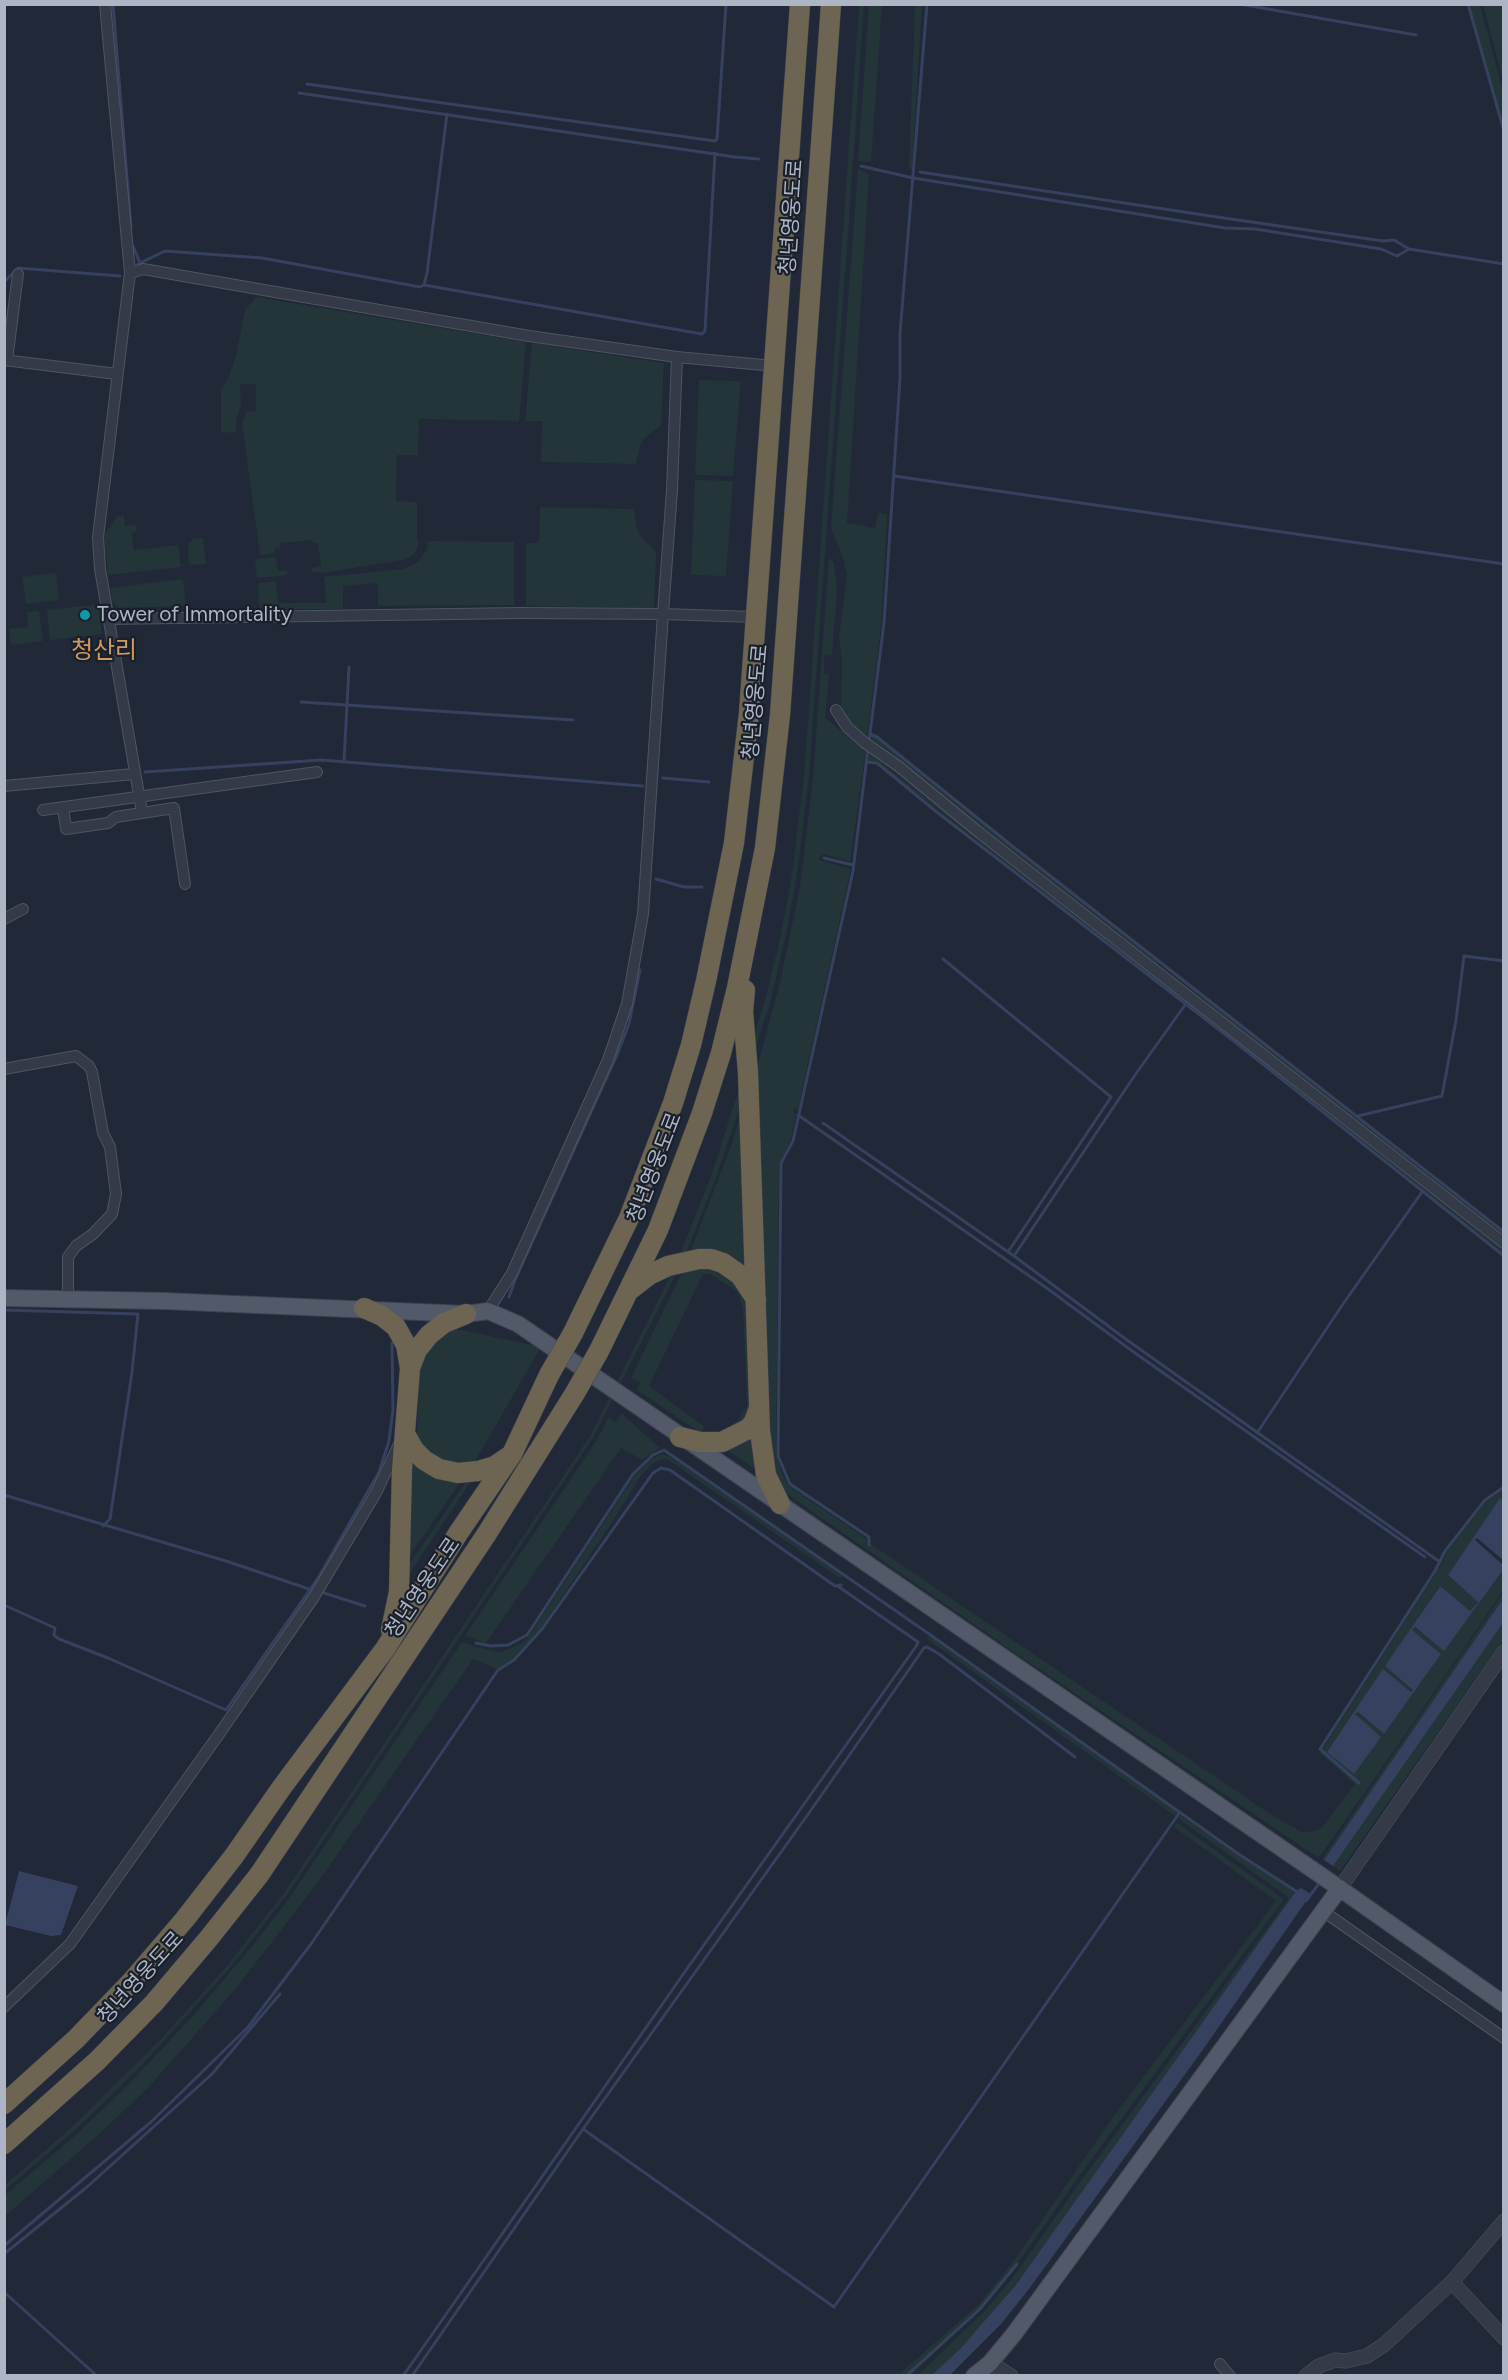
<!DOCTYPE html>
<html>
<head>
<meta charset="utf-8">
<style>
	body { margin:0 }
	#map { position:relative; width:1508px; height:2380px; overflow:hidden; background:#212837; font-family:Figtree,sans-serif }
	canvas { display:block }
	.frame { position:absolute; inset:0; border:6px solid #aeb5c4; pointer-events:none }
</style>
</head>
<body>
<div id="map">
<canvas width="1508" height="2380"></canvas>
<div class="frame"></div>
</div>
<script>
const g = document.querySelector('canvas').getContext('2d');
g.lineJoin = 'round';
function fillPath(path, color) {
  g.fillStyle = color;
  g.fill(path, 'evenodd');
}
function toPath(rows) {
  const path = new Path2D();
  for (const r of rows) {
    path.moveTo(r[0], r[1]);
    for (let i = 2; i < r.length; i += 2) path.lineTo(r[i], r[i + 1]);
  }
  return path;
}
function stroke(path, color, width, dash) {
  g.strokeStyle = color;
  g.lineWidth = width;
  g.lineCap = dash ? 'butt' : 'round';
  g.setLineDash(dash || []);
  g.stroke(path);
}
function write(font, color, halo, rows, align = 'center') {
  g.font = font + ' Figtree,"Noto Sans KR",sans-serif';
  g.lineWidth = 4.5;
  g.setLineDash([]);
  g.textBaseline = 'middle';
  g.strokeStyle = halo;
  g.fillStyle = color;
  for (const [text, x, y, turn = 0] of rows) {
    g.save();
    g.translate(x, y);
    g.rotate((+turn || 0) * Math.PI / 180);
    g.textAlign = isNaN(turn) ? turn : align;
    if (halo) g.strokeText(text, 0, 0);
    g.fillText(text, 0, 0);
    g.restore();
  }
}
const green = toPath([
	[859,5,864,5,858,93,809,776,797,875,786,935,769,1006,754,1052,751,1045,764,1004,781,934,792,874,804,776],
	[869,5,882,5,871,162,858,161],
	[915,5,922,5,912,169,909,168],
	[1469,5,1480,5,1503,91,1503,128],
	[1483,5,1503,5,1503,80],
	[858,169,869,175,847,523,875,528,878,513,887,514,881,627,867,738,847,721,841,706,842,662,839,637,847,576,844,561,831,528],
	[256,297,526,342,519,421,419,419,418,455,397,455,396,501,417,502,417,540,419,541,417,549,413,555,402,560,323,573,312,572,311,568,321,566,318,543,313,543,312,540,280,543,280,547,275,548,275,553,260,555,242,423,246,412,256,411,256,384,240,384,241,406,237,417,236,432,221,433,221,390,229,377,236,355,245,310],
	[532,343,664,363,661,425,644,439,640,446,636,464,541,462,542,421,525,421],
	[699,380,741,381,733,476,695,475],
	[695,480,733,481,726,576,691,575],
	[540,507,634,509,637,529,641,537,656,552,654,608,526,606,526,543,539,543],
	[124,515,125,526,136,525,137,531,132,532,134,550,178,545,181,567,108,575,104,536,117,516],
	[203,538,206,564,189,565,188,544,193,539],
	[427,541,514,542,514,605,378,606,378,586,374,583,343,586,343,609,261,609,259,607,258,583,276,581,278,603,326,603,324,577,404,569,418,562,428,548],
	[276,557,278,571,287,571,287,575,257,578,255,559],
	[829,557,834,563,837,589,832,656,824,655,824,674,829,674,825,718,858,745,860,743,866,748,850,862,825,854,820,856,819,860,851,869,798,1109,795,1108,793,1112,796,1114,791,1140,779,1163,776,1455,783,1476,789,1486,867,1539,868,1545,871,1544,955,1601,1272,1815,1302,1832,1316,1831,1322,1827,1355,1784,1320,1753,1443,1562,1447,1551,1487,1501,1503,1490,1503,1501,1501,1498,1448,1575,1478,1601,1470,1611,1439,1586,1386,1666,1413,1689,1411,1692,1384,1670,1327,1752,1355,1773,1355,1715,1357,1712,1384,1734,1441,1654,1412,1630,1414,1627,1444,1650,1503,1570,1503,1591,1409,1729,1321,1855,1317,1857,1014,1652,784,1492,769,1459,757,1067,780,983,800,887,813,779],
	[56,573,59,600,26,604,22,577],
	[183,579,186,606,119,608,113,602,110,588],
	[99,604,102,634,50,640,47,610],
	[39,611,43,641,11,645,9,629,28,627,27,612],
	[872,735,1159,962,1158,965,871,740],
	[869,753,1182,998,1181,1000,877,762,868,761],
	[1166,967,1503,1233,1503,1237,1263,1048,1165,969],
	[1186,1001,1503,1250,1503,1253,1185,1003],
	[742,1080,743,1098,716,1178,685,1256,678,1259,711,1176],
	[745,1102,751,1279,689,1255,731,1146],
	[716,1267,748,1294,753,1416,719,1433,738,1421,744,1409,747,1408,743,1309,740,1297,735,1290,710,1274,703,1274,649,1386,704,1426,702,1434,637,1390,640,1383,631,1378,684,1268],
	[677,1272,593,1438,287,1895,229,1969,141,2066,74,2131,5,2190,5,2185,71,2128,160,2040,226,1967,284,1893,590,1436,671,1274],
	[453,1328,541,1347,473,1465,437,1461,414,1436,417,1434,418,1377,424,1358,440,1337],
	[621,1413,660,1448,642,1460,621,1448,486,1643,465,1636,597,1440,609,1417,616,1422],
	[753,1431,759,1472,723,1447],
	[410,1454,465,1475,407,1560],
	[662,1454,673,1458,843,1576,841,1579,670,1461,664,1459,653,1463,640,1477,611,1524,541,1628,514,1658,497,1669,473,1659,318,1882,238,1986,147,2089,98,2135,5,2216,5,2195,77,2134,127,2086,193,2016,253,1945,290,1897,462,1642,477,1647,501,1652,522,1643,529,1636,635,1475,653,1458],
	[475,1475,410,1573,408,1566,470,1476],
	[1503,1593,1503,1599,1474,1642,1324,1860,1322,1859],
	[1503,1623,1503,1640,1340,1871,1333,1866],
	[930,1636,1112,1765,1178,1812,1175,1816,927,1639],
	[1180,1815,1236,1854,1296,1891,1087,2187,999,2307,961,2348,932,2375,917,2376,985,2311,1014,2276,1080,2182,1289,1898,1179,1819],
	[1177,1823,1284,1899,1077,2179,1011,2273,982,2309,911,2375,898,2375,978,2305,1013,2262,1113,2117,1276,1901,1174,1827]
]);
const water = toPath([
	[1500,1498,1503,1501,1503,1560,1477,1538,1475,1540,1503,1565,1503,1570,1444,1651,1415,1627,1412,1630,1441,1654,1384,1734,1358,1712,1355,1714,1381,1737,1354,1774,1327,1752,1383,1669,1411,1692,1413,1690,1385,1666,1440,1586,1470,1611,1478,1602,1448,1575],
	[1503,1599,1503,1623,1333,1866,1324,1860],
	[19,1871,78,1886,61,1935,51,1936,5,1925],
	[1301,1888,1311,1894,1202,2051,1029,2289,1001,2324,950,2375,932,2375,961,2348,1015,2286,1296,1891]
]);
const stream = toPath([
	[113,4,131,227],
	[1239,4,1416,35],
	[1468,4,1504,131],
	[307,84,715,141,717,139,726,4],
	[299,93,735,157,759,159],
	[861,166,913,178,1225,228,1255,229,1381,249,1397,256,1409,249,1504,264],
	[920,172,1217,217,1383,241,1394,240,1409,249],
	[133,246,140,263],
	[138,264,165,251,262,258,420,287,424,285,427,273,447,114],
	[4,282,18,268,120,276],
	[424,285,702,334,705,331,715,153],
	[894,476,1504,564],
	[301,702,573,720],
	[870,734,877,737,1011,845,1504,1232],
	[869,741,884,623,900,378,900,333,927,4],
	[868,748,853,871,793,1141,781,1163,778,1456,790,1484,869,1537,869,1545],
	[344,761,349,667],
	[866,762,877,763,938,813,1235,1042,1504,1256],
	[145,772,321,760,643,786],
	[663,778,709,782],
	[824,858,853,865],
	[656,879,684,887,702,887],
	[943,959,1111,1097,1008,1252],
	[798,1115,1048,1289,1135,1353,1425,1557],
	[1358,1116,1442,1096,1456,1020,1464,956,1504,961],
	[823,1123,1014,1256,1127,1340,1440,1562],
	[1014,1256,1135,1075,1185,1005],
	[509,1297,515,1280,617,1055,629,1024,640,970],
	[4,1310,138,1314,132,1372,110,1519,103,1526],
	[1257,1433,1343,1304,1422,1192],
	[4,1495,226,1561,309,1589],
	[321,1592,365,1606],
	[4,1605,55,1628,54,1635,59,1639,108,1658,226,1710,318,1578,379,1472,389,1441,393,1410,392,1343],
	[476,1643,491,1646,508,1645,527,1635,633,1474,653,1455,664,1450,932,1636,1237,1853,1299,1893],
	[1359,1783,1320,1749,1435,1571,1445,1551,1485,1500,1504,1487],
	[1306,1901,1320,1882],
	[583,2129,834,2307,1180,1812],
	[4,2246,151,2122,248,2027,311,1944,498,1670,514,1660,542,1629,653,1473,661,1468,670,1470,835,1586,841,1585],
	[4,2254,87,2187,212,2074,280,1994],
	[4,2292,97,2376],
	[403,2376,684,1973,917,1645,918,1642,839,1587],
	[412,2376,583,2129,809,1813,924,1648,927,1647,939,1654,1075,1757],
	[906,2376,980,2309,1017,2264]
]);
const minor = toPath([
	[105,4,130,273,98,537,100,569,142,812],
	[130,273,143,269,529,336,677,357,774,366],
	[677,357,672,490,663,614,755,617],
	[4,360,117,374],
	[7,360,18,274],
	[109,619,521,613,663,614,643,914,627,1004,608,1060,512,1273,488,1311],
	[836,710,847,727,865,743,898,766,981,834,1504,1243],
	[4,786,134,774],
	[63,808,66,829,108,823,116,817,174,808,185,884],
	[43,810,317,772],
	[4,919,23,909],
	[4,1069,76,1056,89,1066,92,1072,103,1133,110,1147,116,1194,112,1214,93,1234,76,1246,68,1257,68,1299],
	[1323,1911,1504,2038],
	[4,2007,70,1944,217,1737,314,1597,376,1493,400,1442],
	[1220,2364,1230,2376]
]);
const tertiary = toPath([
	[1340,1888,1504,1652],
	[1452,2282,1504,2338],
	[990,2363,1011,2376],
	[1306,2376,1319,2366,1335,2360,1346,2361,1367,2356,1385,2344,1452,2282,1504,2221]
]);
const primary = toPath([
	[4,1298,164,1301,466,1314,488,1311,518,1324,1332,1883,1504,2004],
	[974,2376,990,2363,1014,2334,1340,1888]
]);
const motorway = toPath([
	[745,990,743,1011,748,1073,760,1431,766,1475,780,1504],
	[631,1289,649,1275,668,1266,699,1259,711,1259,723,1263,740,1275,756,1299],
	[364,1308,382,1316,396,1327,406,1345,410,1368,402,1469,399,1592,391,1630],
	[573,1333,629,1218,673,1103,691,1045,706,981,734,843,749,713,800,4],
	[599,1351,658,1230,702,1113,721,1053,737,988,765,848,780,715,831,4],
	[410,1368,417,1350,429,1335,444,1323,466,1314],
	[405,1434,414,1450,424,1460,439,1469,458,1473,478,1471,495,1466,508,1457],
	[680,1437,700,1442,722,1442,748,1429,754,1422,759,1408],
	[4,2104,76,2039,131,1982,185,1919,234,1856,282,1787,385,1649,459,1532,512,1454,549,1375],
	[4,2144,97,2061,154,2003,209,1938,259,1875,486,1535,575,1393]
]);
const motorwayBridge = toPath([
	[549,1375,573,1333],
	[575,1393,599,1351]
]);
const markers = [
	[85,615,6,"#0f9aa8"]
];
const streetNames = [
	["청년영웅도로",792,217,-86],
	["청년영웅도로",756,702,-85],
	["청년영웅도로",655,1168,-69],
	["청년영웅도로",423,1588,-56],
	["청년영웅도로",141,1978,-48]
];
const poiNames = [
	["Tower of Immortality",97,615]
];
const quarterNames = [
	["청산리",104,651]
];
fillPath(green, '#233539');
fillPath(water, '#35415e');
stroke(stream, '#35415e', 3);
stroke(minor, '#4e5562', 12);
stroke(tertiary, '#4e5562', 15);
stroke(primary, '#3d4351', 18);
stroke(motorway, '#3e4552', 21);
stroke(minor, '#343a47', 10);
stroke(tertiary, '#343a47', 14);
stroke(primary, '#525968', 16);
stroke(motorway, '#6d6551', 20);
stroke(motorwayBridge, '#3e4552', 21, []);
stroke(motorwayBridge, '#6d6551', 20);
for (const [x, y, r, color] of markers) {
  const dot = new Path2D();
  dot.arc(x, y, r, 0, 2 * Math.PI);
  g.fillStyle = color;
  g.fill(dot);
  stroke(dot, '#1a1f2c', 2);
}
write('21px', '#aeb5c4', '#1a1f2c', streetNames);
write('21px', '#aeb5c4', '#1a1f2c', poiNames, 'left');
write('24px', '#d09a5d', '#1a1f2c', quarterNames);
</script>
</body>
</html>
